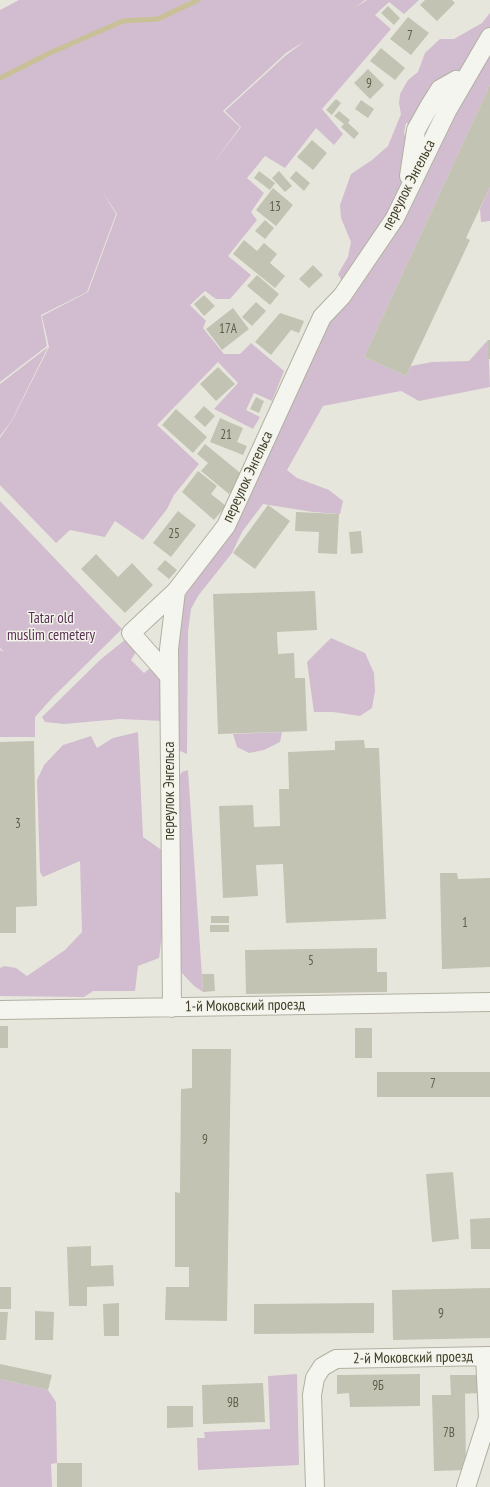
<!DOCTYPE html>
<html>
<head>
<meta charset="utf-8">
<style>
	body { margin:0 }
	canvas { display:block; background:#e7e6dc }
</style>
</head>
<body>
<canvas width="490" height="1487"></canvas>
<script>
const g = document.querySelector('canvas').getContext('2d');
g.lineJoin = 'round';
function fillPath(path, color) {
  g.fillStyle = color;
  g.fill(path, 'evenodd');
}
function toPath(rows) {
  const path = new Path2D();
  for (const r of rows) {
    path.moveTo(r[0], r[1]);
    for (let i = 2; i < r.length; i += 2) path.lineTo(r[i], r[i + 1]);
  }
  return path;
}
function stroke(path, color, width, dash) {
  g.strokeStyle = color;
  g.lineWidth = width;
  g.lineCap = dash ? 'butt' : 'round';
  g.setLineDash(dash || []);
  g.stroke(path);
}
function write(font, color, halo, rows, align = 'center') {
  g.font = font + ' "PT Sans Narrow",sans-serif';
  g.lineWidth = 3;
  g.setLineDash([]);
  g.textBaseline = 'middle';
  g.strokeStyle = halo;
  g.fillStyle = color;
  for (const [text, x, y, turn = 0] of rows) {
    g.save();
    g.translate(x, y);
    g.rotate((+turn || 0) * Math.PI / 180);
    g.textAlign = isNaN(turn) ? turn : align;
    if (halo) g.strokeText(text, 0, 0);
    g.fillText(text, 0, 0);
    g.restore();
  }
}
const green = toPath([
	[19,0,365,0,354,8,367,0,419,0,404,14,389,2,375,15,391,29,322,109,343,134,334,145,316,128,285,168,265,156,247,178,264,193,251,212,257,220,228,256,251,275,230,299,216,299,205,291,190,305,206,321,203,328,224,354,240,354,251,343,284,371,272,401,254,393,246,410,260,417,253,429,214,409,238,383,218,362,157,425,199,464,174,495,167,509,143,540,115,521,105,537,70,530,56,543,0,485,0,438,13,419,49,347,42,316,88,292,117,214,102,191,116,214,87,292,41,315,47,346,0,382,0,10],
	[305,41,285,56,225,111,241,127,211,166,240,127,223,111,286,53],
	[490,13,490,30,465,68,411,124,406,123,404,132,407,147,406,169,398,199,343,283,338,274,348,257,351,242,341,218,340,205,351,174,372,160,388,146,401,114,399,103,400,94,408,80,418,72,425,53,440,39,454,39,482,23],
	[490,46,490,85,364,357,406,376,411,366,432,362,469,361,488,340,490,387,419,401,401,391,323,406,287,470,297,478,329,490,343,501,340,514,313,512,263,504,242,532,232,553,198,596,191,609,188,632,187,754,178,750,178,633,182,604,189,587,320,333],
	[490,187,490,221,481,222,480,209],
	[48,347,12,420,0,436,0,384],
	[0,501,122,629,52,698,35,717,35,737,0,737,0,650,4,652,0,648],
	[331,638,365,653,374,673,375,691,372,708,360,716,333,712,314,712,307,662],
	[126,639,136,652,131,660,144,673,154,665,162,674,163,721,120,719,64,724,45,722,42,717,100,660],
	[138,732,143,837,163,851,165,912,159,958,138,966,135,991,93,991,84,997,0,996,0,968,4,966,16,968,27,976,65,950,82,932,80,861,43,877,40,872,37,780,44,765,63,745,91,736,97,748,113,738],
	[282,732,280,742,264,750,249,753,237,747,233,734],
	[188,770,203,992,194,986,182,973,179,955,178,778,182,772],
	[297,1374,299,1465,198,1470,197,1438,205,1438,204,1432,270,1429,268,1376],
	[0,1379,48,1390,56,1402,57,1463,51,1464,52,1487,0,1487]
]);
const stream = toPath([
	[0,78,50,53,123,21,158,19,198,0]
]);
const building = toPath([
	[425,0,452,0,455,3,437,21,420,5],
	[388,6,400,18,394,25,381,13],
	[408,17,429,33,411,55,390,39],
	[381,48,405,68,395,80,370,61],
	[368,69,384,85,370,99,354,83],
	[490,85,490,187,466,238,470,240,406,376,364,357],
	[336,99,341,103,332,115,326,110],
	[361,100,374,109,368,118,355,109],
	[339,111,350,120,348,123,359,133,354,139,341,127,344,124,334,116],
	[312,140,327,153,313,170,297,157],
	[259,171,275,183,270,190,254,178],
	[279,171,292,186,285,192,272,178],
	[296,171,310,183,304,191,290,178],
	[273,188,293,205,276,226,256,210],
	[265,220,274,228,265,239,255,231],
	[244,240,257,251,264,243,277,254,270,263,285,276,275,288,233,254],
	[313,265,323,275,309,288,299,279],
	[257,275,279,294,270,305,247,286],
	[204,295,215,306,204,316,194,304],
	[256,302,266,311,252,326,242,317],
	[233,308,249,329,222,350,206,329],
	[280,313,304,321,299,333,291,330,271,355,255,342],
	[488,340,490,340,490,359,488,359],
	[218,367,235,384,216,401,200,384],
	[256,397,264,401,259,413,250,409],
	[204,406,215,416,205,427,194,417],
	[176,409,207,437,193,453,162,425],
	[220,418,243,428,237,442,247,446,243,455,210,442],
	[205,444,244,476,229,494,201,471,208,463,197,454],
	[198,471,217,486,211,494,226,506,214,520,182,492],
	[268,505,290,521,255,569,233,553],
	[178,511,196,525,171,557,153,543],
	[296,512,339,514,337,554,318,553,319,532,295,531],
	[361,531,363,553,351,554,349,532],
	[96,554,118,577,132,563,153,585,125,613,81,569],
	[165,560,177,570,169,579,157,569],
	[315,591,317,630,277,632,278,654,294,653,295,678,305,678,307,731,218,734,213,594],
	[364,740,365,748,379,748,386,919,286,923,283,864,256,865,258,896,223,898,219,806,253,805,254,827,280,826,279,789,289,789,288,752,335,750,335,741],
	[34,741,37,906,16,907,16,933,0,933,0,742],
	[440,873,457,873,458,879,490,878,490,967,442,969],
	[211,916,229,916,229,923,211,923],
	[210,925,229,925,229,932,210,932],
	[377,948,377,972,387,972,387,992,246,994,245,950],
	[202,974,214,974,215,991,203,992],
	[0,1026,8,1026,8,1048,0,1048],
	[355,1028,372,1028,372,1058,355,1058],
	[192,1049,231,1049,227,1321,165,1320,166,1287,189,1287,189,1267,175,1267,175,1192,180,1193,181,1089,192,1088],
	[377,1072,490,1072,490,1097,377,1097],
	[453,1172,459,1239,432,1242,426,1174],
	[490,1218,490,1249,471,1249,470,1219],
	[91,1246,91,1266,113,1265,114,1286,87,1287,87,1306,69,1306,67,1247],
	[0,1287,11,1287,11,1309,0,1309],
	[490,1288,490,1338,393,1340,392,1290],
	[119,1303,119,1336,104,1336,103,1304],
	[374,1303,374,1333,254,1334,254,1304],
	[35,1311,54,1312,53,1340,35,1340],
	[0,1312,8,1312,6,1340,0,1340],
	[0,1364,52,1375,48,1390,0,1379],
	[420,1374,420,1406,350,1407,349,1393,337,1394,337,1375],
	[450,1375,479,1375,479,1393,460,1394,465,1394,466,1470,434,1471,432,1395,451,1395],
	[263,1383,265,1422,203,1424,202,1385],
	[167,1406,193,1406,193,1427,167,1428],
	[57,1463,82,1463,82,1487,57,1487]
]);
const minor = toPath([
	[409,176,416,130,430,105,440,89,456,80,462,85],
	[169,676,131,633,176,591],
	[172,1008,169,649,176,591,226,526,322,317,342,296,395,218,447,111,490,37],
	[0,1010,490,1002],
	[315,1487,312,1395,315,1378,322,1367,336,1359,490,1356],
	[466,1487,488,1418,485,1356]
]);
const numberNames = [
	["7",410,36],
	["9",369,84],
	["13",275,207],
	["17А",228,329],
	["21",226,435],
	["25",174,534],
	["3",18,824],
	["1",465,923],
	["5",311,961],
	["7",433,1084],
	["9",205,1140],
	["9",441,1314],
	["9Б",378,1386],
	["9В",233,1403],
	["7В",449,1433]
];
const streetNames = [
	["переулок Энгельса",409,185,-63],
	["переулок Энгельса",248,477,-65],
	["переулок Энгельса",170,791,-90],
	["1-й Моковский проезд",245,1006,-1],
	["2-й Моковский проезд",413,1358,-1]
];
const parkNames = [
	["Tatar old",51,619],
	["muslim cemetery",51,636]
];
fillPath(green, '#d1bdcf');
stroke(stream, '#c8c096', 5);
fillPath(building, '#c3c3b3');
stroke(minor, '#b1b0a2', 20);
stroke(minor, '#f5f5ef', 18);
write('13px', '#5e5e49', null, numberNames);
write('15px', '#3d3c26', '#f4f3eb', streetNames);
write('15px', '#593354', '#f4f3eb', parkNames);
</script>
</body>
</html>
